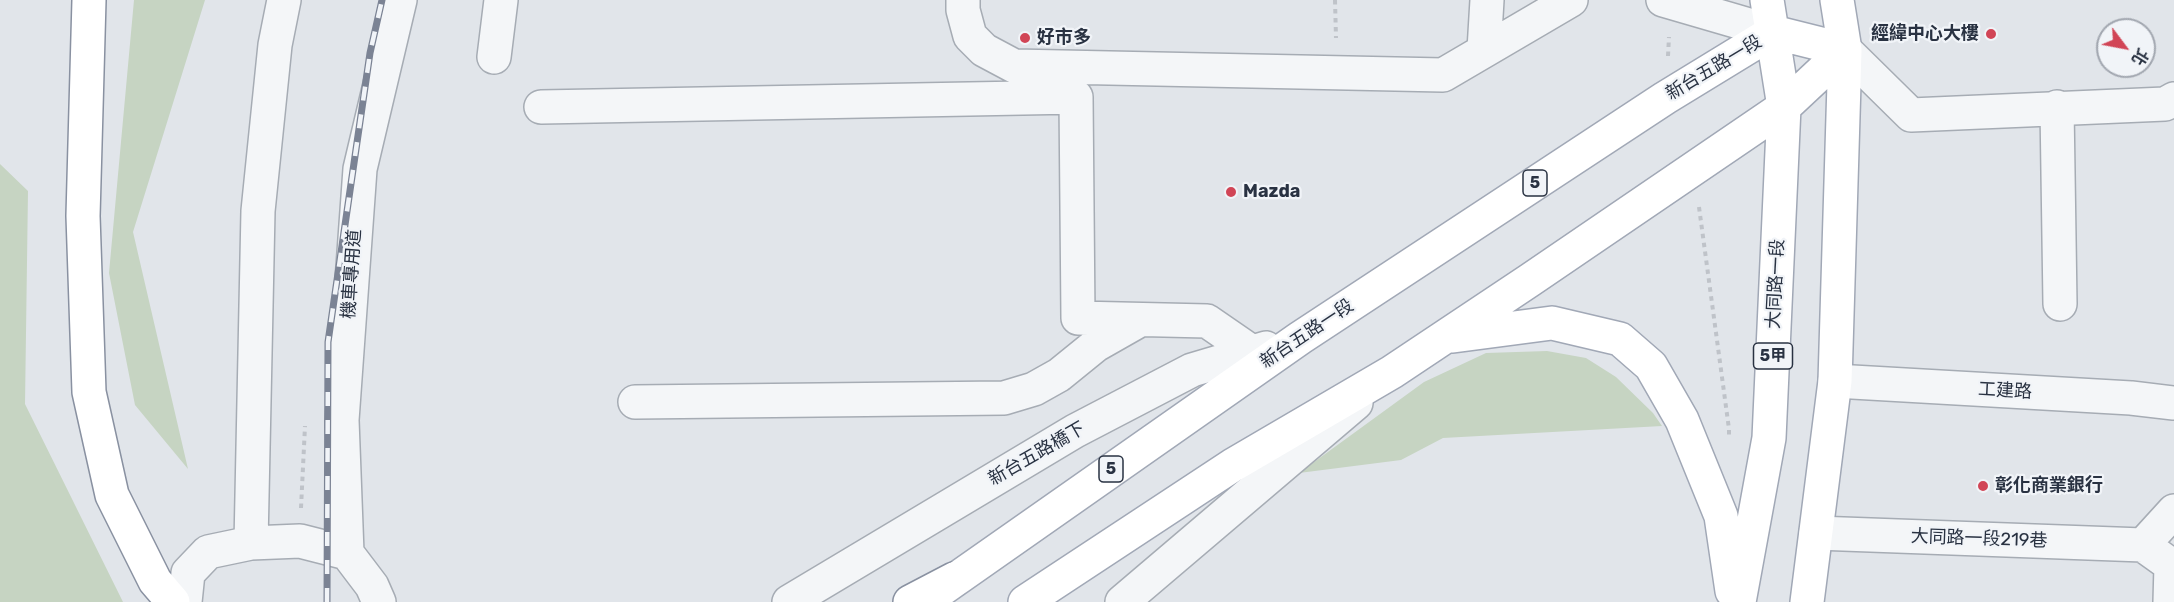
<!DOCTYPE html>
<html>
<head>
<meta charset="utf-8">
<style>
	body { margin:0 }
	#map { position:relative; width:2174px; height:602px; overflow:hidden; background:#e1e5ea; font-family:Rubik,"Noto Sans TC",sans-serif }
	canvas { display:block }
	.north { position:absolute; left:2096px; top:18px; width:60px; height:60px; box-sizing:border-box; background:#f1f4f8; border:2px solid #a1a6af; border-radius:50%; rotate:122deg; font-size:16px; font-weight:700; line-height:24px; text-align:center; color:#293242 }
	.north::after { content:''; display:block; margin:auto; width:21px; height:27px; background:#d14556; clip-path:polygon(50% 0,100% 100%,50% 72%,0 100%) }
</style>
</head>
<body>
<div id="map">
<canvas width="2174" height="602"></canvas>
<div class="north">北</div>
</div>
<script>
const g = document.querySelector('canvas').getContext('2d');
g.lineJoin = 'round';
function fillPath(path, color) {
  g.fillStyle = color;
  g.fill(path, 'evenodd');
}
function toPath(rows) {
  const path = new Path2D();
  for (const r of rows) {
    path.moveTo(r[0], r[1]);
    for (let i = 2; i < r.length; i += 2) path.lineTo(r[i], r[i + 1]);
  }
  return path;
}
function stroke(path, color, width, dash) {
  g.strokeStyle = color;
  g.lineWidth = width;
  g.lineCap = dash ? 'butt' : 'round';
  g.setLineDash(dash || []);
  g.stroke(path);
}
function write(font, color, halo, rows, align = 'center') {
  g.font = font + ' Rubik,"Noto Sans TC",sans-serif';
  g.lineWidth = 4.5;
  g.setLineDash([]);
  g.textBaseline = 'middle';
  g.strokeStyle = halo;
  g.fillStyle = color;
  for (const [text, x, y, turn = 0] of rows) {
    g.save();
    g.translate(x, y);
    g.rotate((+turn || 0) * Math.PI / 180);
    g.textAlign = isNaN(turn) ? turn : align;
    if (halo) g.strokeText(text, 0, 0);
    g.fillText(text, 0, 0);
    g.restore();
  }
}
const green = toPath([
	[134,0,205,0,133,232,188,469,135,405,109,273],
	[0,164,28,191,25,404,123,602,0,602],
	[1547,351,1586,358,1616,377,1653,413,1662,426,1443,438,1401,460,1299,473,1424,382,1486,353]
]);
const path = toPath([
	[1335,0,1336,38],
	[1668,56,1669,37],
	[1699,207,1729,429,1729,438],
	[301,508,305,426]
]);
const minor = toPath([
	[963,0,963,10,970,36,984,50,1014,66,1443,75,1571,0],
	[1663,0,1773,32],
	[1484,50,1487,0],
	[1845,50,1911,115,2165,104,2174,99],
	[494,57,501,0],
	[541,107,1076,97,1078,318,1207,321,1252,352],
	[2057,107,2060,304],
	[1835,381,2131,398,2174,403],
	[635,402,1004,398,1034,389,1059,375,1096,345,1140,320],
	[1816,533,2143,545],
	[251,543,258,211,275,45,284,0],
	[347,553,342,420,360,169,400,0],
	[185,602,188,573,208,552,251,543,300,541,347,553,372,586,379,602],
	[789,602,1075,431,1192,370,1266,348],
	[1122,602,1356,403],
	[2170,602,2171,565,2143,545,2174,511]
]);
const major = toPath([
	[1453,336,1552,323,1620,339,1651,366,1682,420,1721,516,1732,591],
	[932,596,1300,338,1665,98,1773,32,1845,50],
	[1025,602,1233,465,1392,372,1530,280,1784,107,1845,50],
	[1739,602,1769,438,1784,107,1767,0],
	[1807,602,1835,381,1845,50,1837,0]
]);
const highway = toPath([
	[89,0,83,216,89,392,112,495,155,581,173,602],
	[910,602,954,579]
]);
const rail = toPath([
	[327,602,328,342,370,53,382,0]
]);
const markers = [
	[1991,34,6,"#d14556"],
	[1025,38,6,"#d14556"],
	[1231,192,6,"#d14556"],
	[1983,486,6,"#d14556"]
];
const shields = [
	[1535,183,24],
	[1773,356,39],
	[1111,469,24]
];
const shieldNames = [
	["5",1535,183],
	["5甲",1773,356],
	["5",1111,469]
];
const poiNames = [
	["經緯中心大樓",1979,34,"right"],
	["好市多",1037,38],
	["Mazda",1243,192],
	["彰化商業銀行",1995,486]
];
const streetNames = [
	["新台五路一段",1714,68,-31],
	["機車專用道",352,274,-86],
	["大同路一段",1776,284,-87],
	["新台五路一段",1307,334,-34],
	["工建路",2005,391,3],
	["新台五路橋下",1037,454,-30],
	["大同路一段219巷",1979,539,2]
];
fillPath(green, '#c6d4c2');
stroke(minor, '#a6acb4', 36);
stroke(major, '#a1a8b6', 36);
stroke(highway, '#8991a1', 36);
stroke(path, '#bfc3c9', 4, [4.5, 4.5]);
stroke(minor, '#f4f6f8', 33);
stroke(major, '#fff', 33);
stroke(highway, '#fff', 33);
stroke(rail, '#7b8394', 7);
stroke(rail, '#f1f4f8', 4.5, [14]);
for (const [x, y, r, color] of markers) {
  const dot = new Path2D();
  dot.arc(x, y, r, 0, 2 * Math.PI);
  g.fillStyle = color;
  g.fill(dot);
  stroke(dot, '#f1f4f8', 2);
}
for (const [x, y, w] of shields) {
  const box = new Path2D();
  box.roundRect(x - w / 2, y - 13, w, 26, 4.5);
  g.fillStyle = '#f1f4f8';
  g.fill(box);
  stroke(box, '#293242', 1.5);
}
write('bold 16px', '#293242', null, shieldNames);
write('bold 18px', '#293242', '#f1f4f8', poiNames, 'left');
write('18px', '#293242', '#f1f4f8', streetNames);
</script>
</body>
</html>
